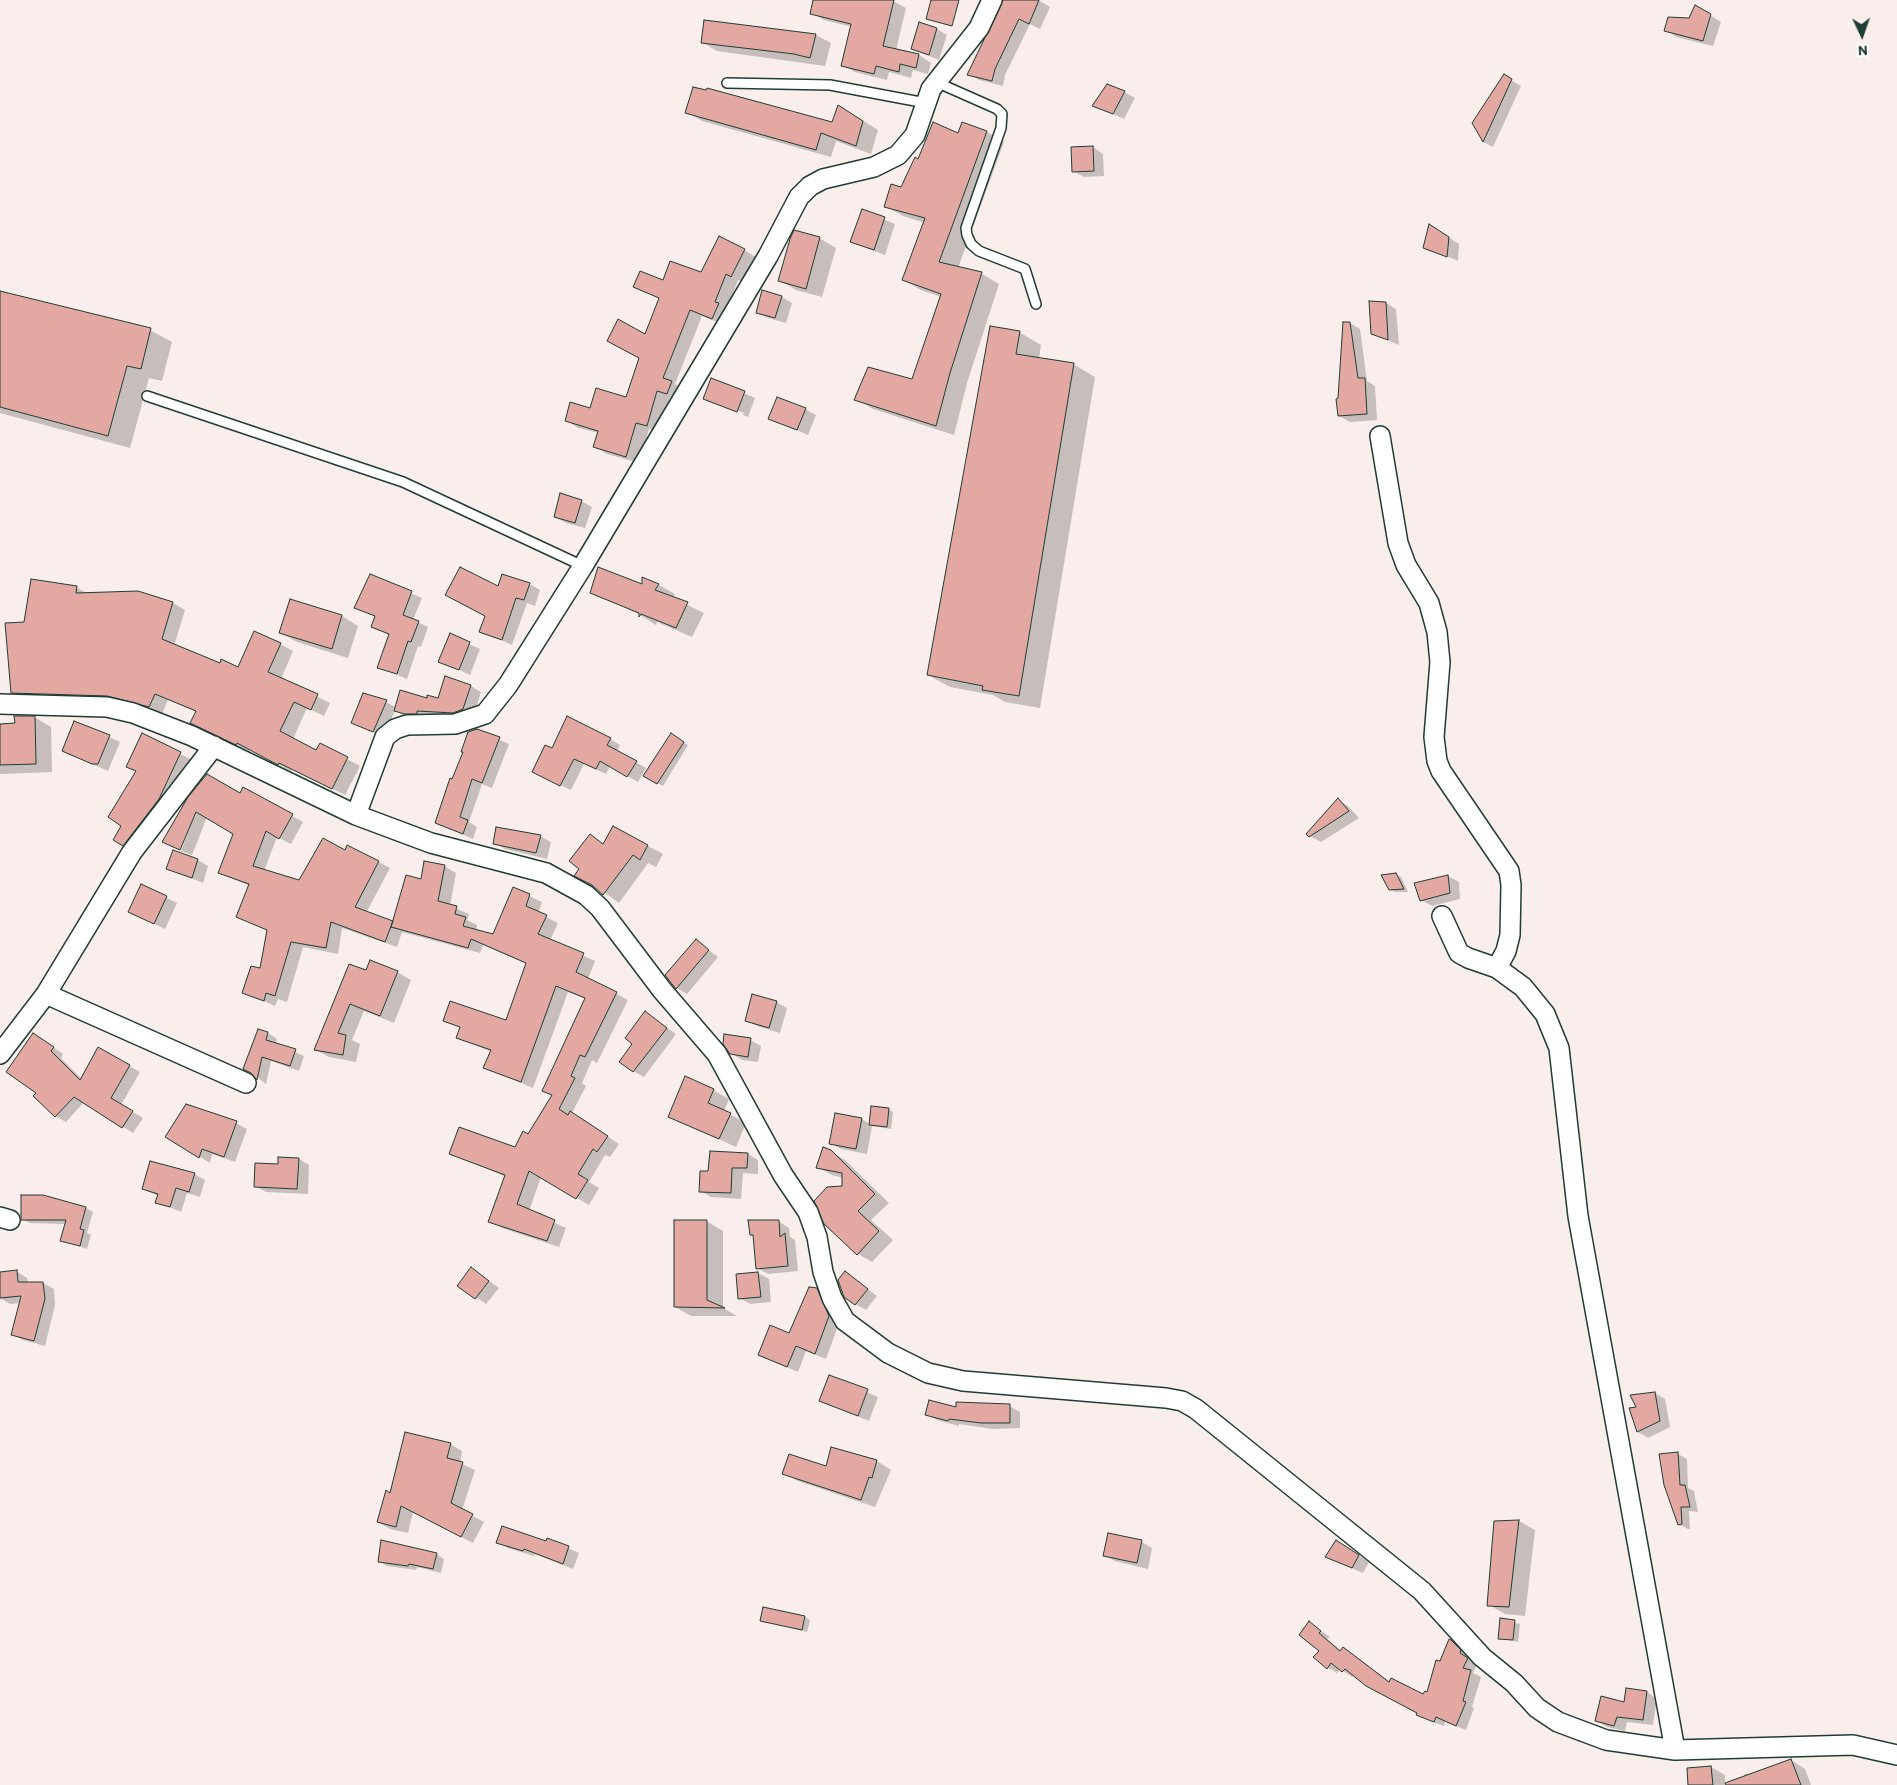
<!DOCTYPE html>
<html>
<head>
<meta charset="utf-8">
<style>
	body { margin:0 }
	#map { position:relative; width:1897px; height:1785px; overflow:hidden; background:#f9eeec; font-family:Itim,sans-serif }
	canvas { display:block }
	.north { position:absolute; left:1837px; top:10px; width:50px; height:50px; -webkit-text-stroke:4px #fff; paint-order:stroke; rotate:177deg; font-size:14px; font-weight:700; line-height:20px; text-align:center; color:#1f3d34 }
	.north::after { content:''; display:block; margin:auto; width:18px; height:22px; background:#1f3d34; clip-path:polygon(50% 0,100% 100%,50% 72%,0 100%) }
</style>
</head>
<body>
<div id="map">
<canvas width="1897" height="1785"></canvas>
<div class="north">N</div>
</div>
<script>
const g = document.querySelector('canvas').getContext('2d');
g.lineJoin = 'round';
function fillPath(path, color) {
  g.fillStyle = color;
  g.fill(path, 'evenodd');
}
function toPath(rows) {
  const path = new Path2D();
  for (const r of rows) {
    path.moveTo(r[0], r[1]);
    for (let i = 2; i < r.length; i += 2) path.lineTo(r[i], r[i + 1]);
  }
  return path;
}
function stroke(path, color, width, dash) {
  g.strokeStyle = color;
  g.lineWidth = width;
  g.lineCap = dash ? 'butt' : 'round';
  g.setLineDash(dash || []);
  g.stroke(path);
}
const shadow = toPath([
	[815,0,891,0,906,8,896,50,919,55,931,63,928,74,913,70,911,78,889,72,887,80,855,72,842,65,852,27,824,20,811,13],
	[1005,0,1038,0,1050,7,1040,29,1030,24,1005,75,1003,86,979,80,969,74],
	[1695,6,1721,22,1713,46,1676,37,1666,30,1689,19],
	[705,21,816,35,831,43,825,66,717,51,702,42],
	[937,29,947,35,939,60,912,49],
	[1504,76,1521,86,1493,147,1483,142,1474,123],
	[1124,92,1135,98,1124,119,1094,105],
	[687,112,833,124,854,115,878,130,871,154,836,141,831,157,702,121],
	[987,132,1004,142,958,268,982,274,999,284,967,383,954,435,873,409,856,399,913,380,941,297,921,290,904,280,925,223,903,216,885,206,901,188,918,160,959,134],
	[1093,147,1103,154,1104,176,1084,177,1073,171],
	[863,211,895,224,885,255,852,242],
	[1440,232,1459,244,1458,261,1425,247],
	[819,238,836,248,822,297,796,290,780,281],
	[744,250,756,257,744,283,738,280,727,309,725,325,702,316,675,384,683,389,680,400,670,397,659,432,649,429,639,463,607,454,595,447,599,433,578,428,566,420,590,409,627,398,646,336,660,299,635,286,702,274],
	[0,292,150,330,172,342,162,381,149,378,130,448,0,413],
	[782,297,792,303,786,323,768,318,757,312],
	[1386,303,1396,309,1399,345,1372,333],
	[1350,323,1360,329,1367,381,1375,386,1377,420,1350,422,1339,416],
	[1019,332,1041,345,1039,359,1073,364,1095,377,1040,708,1005,702,993,695,950,687,928,675],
	[711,379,755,398,748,417,743,415,744,413,714,401,714,404,704,398],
	[805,409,816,415,808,435,769,418],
	[581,501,592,507,585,528,566,523,555,517],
	[371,576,422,598,413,620,428,627,421,647,418,646,407,679,379,667,389,635,373,627,377,617,356,607],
	[643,579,659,585,675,594,673,598,704,613,692,637,657,622,656,625,640,615,592,592,643,585],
	[529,584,540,590,535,606,527,603,512,645,481,631,499,588],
	[76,587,88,594,138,592,173,603,185,610,174,646,220,665,239,668,280,644,293,651,281,679,330,703,324,716,307,708,293,739,317,752,320,745,360,766,345,795,293,769,291,771,250,749,249,751,204,730,191,723,197,712,168,700,162,714,121,702,25,700,13,692,25,623],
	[290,601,342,616,358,626,348,658,297,642,281,633],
	[450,635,480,649,470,675,440,661],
	[471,686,481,692,474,715,406,716,395,710,384,737,352,723,365,693,396,707,439,699],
	[34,717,51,727,52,772,0,774,0,725,16,724],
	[75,722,120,742,108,771,63,751],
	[477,730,509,744,492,788,482,784,469,822,477,827,473,839,436,823,453,780],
	[143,735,194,761,137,853,114,839,123,825,137,771],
	[671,735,688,745,663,786,645,776],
	[610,739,620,745,617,752,646,768,638,782,610,766,606,774,584,764,571,790,543,777,553,750],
	[244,789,303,822,291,844,277,837,264,871,300,881,345,851,348,846,390,868,366,913,394,923,422,880,444,866,456,873,450,906,469,914,467,920,477,925,476,931,493,936,514,889,542,902,538,913,558,923,550,941,595,961,588,979,628,1000,597,1063,592,1060,582,1083,586,1086,572,1113,619,1144,610,1157,605,1155,589,1182,599,1188,589,1205,541,1177,529,1211,566,1228,559,1247,502,1228,490,1221,506,1177,450,1153,516,1149,529,1135,553,1096,544,1090,586,999,568,992,533,1088,485,1068,492,1052,458,1038,461,1028,445,1020,506,1021,527,964,483,945,480,953,402,932,397,947,342,928,338,954,303,947,287,1002,278,999,275,1006,243,992,260,970,268,931,238,917,250,886,220,873,235,833,207,817,192,855,181,851,196,811,179,850,164,842,190,798,240,795],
	[1338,800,1348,806,1359,818,1321,842,1310,836],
	[498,827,540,836,551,842,547,859,505,849,494,843],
	[614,828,663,854,656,867,648,863,619,903,594,885,581,869,590,836,605,844],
	[198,860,208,866,203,883,168,869],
	[1396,874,1401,877,1408,892,1395,892,1390,889],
	[1448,876,1459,882,1460,899,1432,906,1421,900],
	[142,886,177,903,165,929,140,917],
	[696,941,718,957,687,994,677,988],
	[366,972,397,972,411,980,394,1023,364,1011,352,1040,360,1044,356,1062,329,1057,316,1050],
	[776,1002,787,1008,780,1033,757,1026,746,1020],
	[645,1013,676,1034,644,1077,633,1071,634,1043],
	[268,1033,277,1039,276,1044,304,1056,299,1071,271,1061,266,1084,253,1074],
	[750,1040,761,1046,758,1062,742,1060,731,1053],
	[44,1041,63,1054,61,1058,82,1079,99,1049,140,1072,121,1105,143,1118,133,1133,84,1102,66,1122,55,1116,38,1093],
	[713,1090,729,1099,724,1111,746,1123,736,1147,669,1116],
	[888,1109,893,1112,891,1129,872,1126,867,1154,841,1149,830,1143,836,1114,862,1119,870,1124],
	[236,1123,247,1129,235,1162,212,1154,210,1163,166,1136],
	[830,1151,845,1160,889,1203,871,1220,893,1240,872,1262,858,1254,843,1178,832,1175,817,1167],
	[748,1154,758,1160,758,1174,743,1173,741,1199,711,1197,700,1191,710,1173],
	[299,1159,309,1165,308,1194,266,1192,255,1186,279,1165],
	[194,1174,205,1180,200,1197,187,1193,181,1212,157,1202,158,1196,143,1189],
	[86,1208,93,1212,87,1233,91,1235,87,1249,62,1240,66,1224,30,1223,22,1219],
	[706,1221,723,1231,723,1308,737,1316,691,1316,675,1307],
	[778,1221,789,1228,790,1237,795,1240,798,1271,768,1274,757,1268,754,1236,751,1235],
	[472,1269,499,1288,486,1304,459,1285],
	[16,1271,27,1278,28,1283,43,1283,54,1289,55,1305,45,1346,23,1340,12,1334,20,1303,10,1304,0,1298,0,1273],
	[845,1272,877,1296,866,1310,855,1304],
	[758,1273,769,1279,771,1302,750,1304,740,1298],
	[810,1287,827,1296,839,1323,826,1359,806,1351,798,1372,759,1355,789,1335],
	[830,1376,878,1397,869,1421,821,1401],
	[1655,1393,1665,1399,1670,1427,1648,1438,1638,1432,1638,1408],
	[1009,1406,1020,1412,1020,1428,993,1429,959,1424,959,1426,937,1420,926,1414,957,1408],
	[450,1444,462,1451,460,1463,475,1470,462,1510,484,1522,473,1543,413,1512,408,1533,390,1529,378,1522,391,1494],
	[832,1449,877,1461,891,1470,875,1507,798,1481,784,1473,826,1468],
	[1678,1454,1687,1459,1688,1488,1694,1491,1698,1512,1689,1511,1690,1529,1688,1529,1679,1524],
	[1519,1521,1535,1530,1525,1616,1505,1614,1489,1605],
	[548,1539,579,1553,573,1569,535,1554,534,1556,508,1548,498,1542,547,1542],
	[1142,1542,1152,1548,1148,1569,1115,1561,1104,1555],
	[1347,1548,1369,1562,1363,1573,1326,1557],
	[436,1554,444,1559,441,1573,417,1567,416,1570,387,1566,379,1561],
	[805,1617,810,1620,807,1632,762,1620],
	[1501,1620,1520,1624,1518,1642,1499,1638],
	[1310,1623,1330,1637,1327,1639,1341,1651,1344,1648,1353,1654,1390,1682,1424,1696,1428,1694,1450,1641,1459,1646,1470,1657,1469,1659,1477,1664,1473,1673,1481,1677,1472,1707,1474,1708,1466,1730,1445,1722,1444,1726,1427,1720,1354,1675,1352,1677,1340,1669,1337,1673,1327,1667],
	[1627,1690,1647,1692,1657,1699,1653,1725,1627,1722,1625,1731,1607,1727,1597,1720,1625,1703],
	[1791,1760,1805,1769,1811,1785,1745,1785,1744,1774,1757,1773],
	[1711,1767,1725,1775,1725,1785,1690,1785]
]);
const building = toPath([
	[813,0,894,0,883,46,919,54,916,68,900,64,899,72,876,66,874,74,841,66,851,24,810,14,813,0],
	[931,0,959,0,952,26,926,19,931,0],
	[1003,0,1039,0,1029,24,1019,19,995,69,992,81,967,75,1003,0],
	[1695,5,1711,14,1703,41,1664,31,1668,17,1689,18,1695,5],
	[704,20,816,34,810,58,794,54,701,43,704,20],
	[919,22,937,28,929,55,911,49,919,22],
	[1504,74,1512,79,1483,142,1472,123,1504,74],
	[1107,84,1125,91,1113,114,1092,106,1107,84],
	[693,87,706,90,707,88,832,122,838,105,863,121,856,146,821,133,816,150,685,113,693,87],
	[933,122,958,133,962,122,987,131,939,262,982,272,950,373,936,426,854,400,868,367,912,379,941,294,902,280,925,218,884,207,891,184,901,187,915,157,918,159,933,122],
	[1093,146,1094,171,1072,172,1071,147,1093,146],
	[862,209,885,217,874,250,850,242,862,209],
	[1429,224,1449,237,1447,257,1423,248,1429,224],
	[794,230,820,237,806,289,778,281,790,239,794,230],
	[719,236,745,249,731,277,726,274,715,302,719,303,712,319,690,310,663,378,672,381,667,394,657,391,647,426,636,423,626,457,593,447,598,431,565,421,570,402,590,408,596,388,626,397,639,358,607,341,618,319,645,334,659,298,633,287,640,271,663,280,670,261,701,272,719,236],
	[762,290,782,296,775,318,756,313,762,290],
	[0,291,151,328,141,369,127,366,108,436,0,407,0,291],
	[1369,301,1386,302,1388,340,1371,334,1369,301],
	[1343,322,1350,322,1358,378,1365,378,1367,414,1338,416,1336,399,1338,398,1343,322],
	[990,326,1020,331,1016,354,1074,363,1019,696,982,690,983,686,927,675,990,326],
	[711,378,745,391,737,412,703,399,711,378],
	[777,397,806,408,797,430,768,419,777,397],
	[560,493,582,500,575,523,554,517,560,493],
	[460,567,498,586,502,574,530,583,524,600,516,598,502,640,479,632,485,616,445,595,460,567],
	[598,567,642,584,642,577,659,584,655,590,688,602,676,628,641,614,639,617,639,613,590,593,598,567],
	[370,574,412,591,403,615,419,621,411,642,408,641,397,674,377,668,389,634,371,627,375,616,354,608,370,574],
	[31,579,77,586,76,593,138,591,173,602,162,639,220,663,221,659,238,667,254,631,281,643,268,672,318,694,311,710,294,702,280,731,316,750,320,743,348,757,332,789,279,763,278,765,237,743,236,745,190,723,196,711,155,694,149,707,107,696,11,693,5,623,24,622,31,579],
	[290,599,342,615,332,649,279,633,290,599],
	[450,633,470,642,459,670,438,662,450,633],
	[445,676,471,685,463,709,453,713,417,711,417,714,405,714,394,711,400,690,427,698,427,695,438,698,445,676],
	[363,693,387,700,373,732,351,723,363,693],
	[14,716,35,716,36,764,0,765,0,724,15,723,14,716],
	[567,716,611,738,607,745,637,761,627,777,600,761,596,769,574,759,560,786,532,772,545,745,552,748,567,716],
	[74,721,110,735,98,764,92,764,62,751,74,721],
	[477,729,500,737,482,783,472,779,460,817,468,820,463,834,435,823,450,778,452,779,463,752,461,752,468,732,477,729],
	[142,733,181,752,159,799,123,846,113,840,121,826,108,817,136,771,126,767,142,733],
	[671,733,684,742,657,784,643,776,671,733],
	[207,774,240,793,243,787,293,814,279,839,266,831,253,866,299,880,323,838,345,850,347,845,379,861,355,907,393,921,385,942,331,922,326,948,291,942,275,996,266,993,264,1001,242,993,251,966,260,968,267,930,236,917,249,884,218,873,233,834,196,812,180,850,162,842,188,797,207,774],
	[1338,798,1349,811,1309,837,1306,834,1338,798],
	[613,826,648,845,640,860,633,855,603,895,592,885,574,876,579,869,569,861,590,834,603,844,613,826],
	[496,827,541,835,536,853,493,844,496,827],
	[173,850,198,859,192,878,166,869,173,850],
	[424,861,445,865,438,901,457,906,455,914,466,917,463,926,493,934,513,887,530,894,526,906,547,915,538,934,584,953,576,972,617,992,585,1057,580,1055,571,1076,575,1078,559,1109,568,1115,570,1111,608,1136,597,1152,593,1149,578,1174,588,1180,576,1199,529,1171,517,1204,555,1220,547,1241,488,1222,505,1175,449,1154,459,1127,515,1147,523,1131,528,1134,552,1095,542,1091,585,998,556,986,521,1082,483,1068,491,1050,456,1038,460,1027,443,1021,450,1001,506,1020,526,963,471,939,468,948,391,927,406,875,421,879,424,861],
	[1396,873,1404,889,1389,890,1381,875,1396,873],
	[1448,875,1450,893,1420,901,1414,883,1448,875],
	[141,884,167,896,154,924,128,912,141,884],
	[696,939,709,950,676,989,665,975,696,939],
	[370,960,398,971,380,1016,350,1004,338,1033,346,1035,343,1055,314,1050,349,964,366,970,370,960],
	[752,994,777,1001,769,1028,745,1021,752,994],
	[645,1011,667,1028,633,1072,619,1062,632,1044,625,1038,645,1011],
	[258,1029,268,1032,266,1040,296,1049,290,1066,262,1057,257,1080,251,1073,243,1069,258,1029],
	[33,1033,54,1047,51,1051,80,1080,98,1047,130,1065,111,1098,133,1111,122,1128,74,1097,55,1117,33,1096,36,1093,6,1072,33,1033],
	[724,1034,751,1038,748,1057,730,1054,723,1044,724,1034],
	[685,1076,714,1089,708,1103,731,1113,719,1139,668,1117,685,1076],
	[186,1104,237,1121,224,1157,202,1149,199,1158,165,1137,186,1104],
	[871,1106,889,1108,887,1127,869,1125,871,1106],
	[835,1113,862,1118,856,1149,829,1144,835,1113],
	[823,1147,831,1150,875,1194,858,1211,879,1231,857,1255,824,1224,814,1201,827,1187,842,1186,842,1173,816,1168,823,1147],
	[710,1151,748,1153,747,1168,732,1168,731,1193,699,1192,700,1171,708,1171,710,1151],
	[278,1157,299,1158,297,1189,254,1187,255,1163,278,1164,278,1157],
	[150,1161,195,1173,189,1192,176,1188,170,1207,155,1203,158,1194,142,1189,150,1161],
	[21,1195,43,1195,86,1207,80,1229,84,1230,80,1246,60,1241,66,1220,21,1220,21,1195],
	[674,1220,707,1220,707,1300,725,1308,674,1307,674,1220],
	[748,1220,779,1220,780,1237,785,1233,788,1266,756,1269,753,1235,750,1235,748,1220],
	[471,1267,489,1281,475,1299,457,1286,471,1267],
	[17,1270,18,1282,43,1282,45,1299,34,1341,11,1335,21,1296,0,1298,0,1272,17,1270],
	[845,1271,868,1289,855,1305,844,1297,838,1280,845,1271],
	[758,1272,761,1297,738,1299,736,1274,758,1272],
	[809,1287,817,1288,829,1316,815,1354,796,1346,787,1367,758,1355,770,1325,789,1333,809,1287],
	[829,1375,868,1389,858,1416,819,1401,829,1375],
	[1655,1392,1660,1421,1637,1432,1629,1408,1636,1407,1630,1395,1655,1392],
	[929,1400,956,1407,956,1402,1010,1404,1010,1423,981,1423,949,1419,948,1421,925,1415,929,1400],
	[405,1432,451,1443,447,1458,463,1462,451,1503,473,1514,461,1537,401,1506,396,1527,377,1522,386,1490,390,1493,405,1432],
	[831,1447,877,1460,872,1478,869,1477,861,1500,782,1474,789,1454,826,1466,831,1447],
	[1678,1452,1680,1485,1685,1485,1690,1507,1681,1507,1682,1524,1678,1525,1664,1485,1659,1454,1678,1452],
	[1519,1520,1509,1607,1487,1606,1494,1521,1519,1520],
	[502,1526,546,1541,547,1538,569,1546,563,1564,524,1549,523,1551,496,1543,502,1526],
	[1108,1533,1142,1540,1137,1563,1103,1556,1108,1533],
	[381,1540,437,1553,433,1569,409,1564,408,1566,378,1562,381,1540],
	[1336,1540,1359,1555,1352,1568,1325,1557,1336,1540],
	[763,1607,805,1616,802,1630,760,1621,763,1607],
	[1500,1618,1515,1620,1513,1640,1498,1639,1500,1618],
	[1309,1621,1321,1631,1319,1633,1340,1651,1343,1647,1389,1682,1391,1678,1423,1694,1425,1691,1427,1692,1436,1660,1440,1661,1449,1639,1451,1640,1461,1650,1460,1653,1468,1658,1463,1668,1471,1670,1463,1701,1466,1702,1456,1726,1436,1717,1434,1722,1416,1715,1417,1713,1366,1686,1345,1669,1342,1672,1331,1663,1327,1669,1313,1657,1319,1651,1299,1635,1309,1621],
	[1626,1688,1647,1691,1643,1720,1617,1717,1614,1726,1595,1721,1601,1696,1624,1702,1626,1688],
	[1791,1759,1801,1785,1726,1785,1725,1783,1791,1759],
	[1711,1766,1713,1785,1688,1785,1687,1768,1711,1766]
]);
const lane = toPath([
	[936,82,997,109,1002,114,1001,128,966,228,967,235,971,244,979,251,1025,269,1036,304],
	[727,83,830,85,926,103],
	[147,396,403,482,583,566]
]);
const street = toPath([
	[1380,436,1398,543,1406,565,1429,603,1437,632,1440,662,1434,737,1437,761,1441,771,1509,871,1511,885,1510,935,1506,951,1497,968],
	[0,704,107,707,133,713,192,736,356,815,385,737,395,729,407,725,455,724,485,714,508,685,583,566,768,256,799,197,810,186,823,179,874,167,898,155,915,135,931,89,979,28,992,0],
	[356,815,431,843,546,873,586,895,600,908,662,990,717,1054,783,1175,808,1212,817,1237,823,1272,832,1298,845,1321,888,1353,928,1373,963,1381,1166,1398,1182,1401,1196,1409,1422,1591,1482,1657,1514,1683,1537,1708,1558,1722,1606,1740,1675,1750,1853,1745,1897,1755],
	[1442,916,1459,953,1468,958,1497,968,1523,987,1545,1014,1559,1048,1578,1216,1675,1750],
	[46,994,246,1083],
	[0,1054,46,994,132,852,214,746],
	[0,1217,10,1220]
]);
fillPath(shadow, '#0003');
fillPath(building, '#e2a8a1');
stroke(building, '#1f3d34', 1);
stroke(lane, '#1f3d34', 12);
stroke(street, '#1f3d34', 22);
stroke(lane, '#fff', 9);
stroke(street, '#fff', 19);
</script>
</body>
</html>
